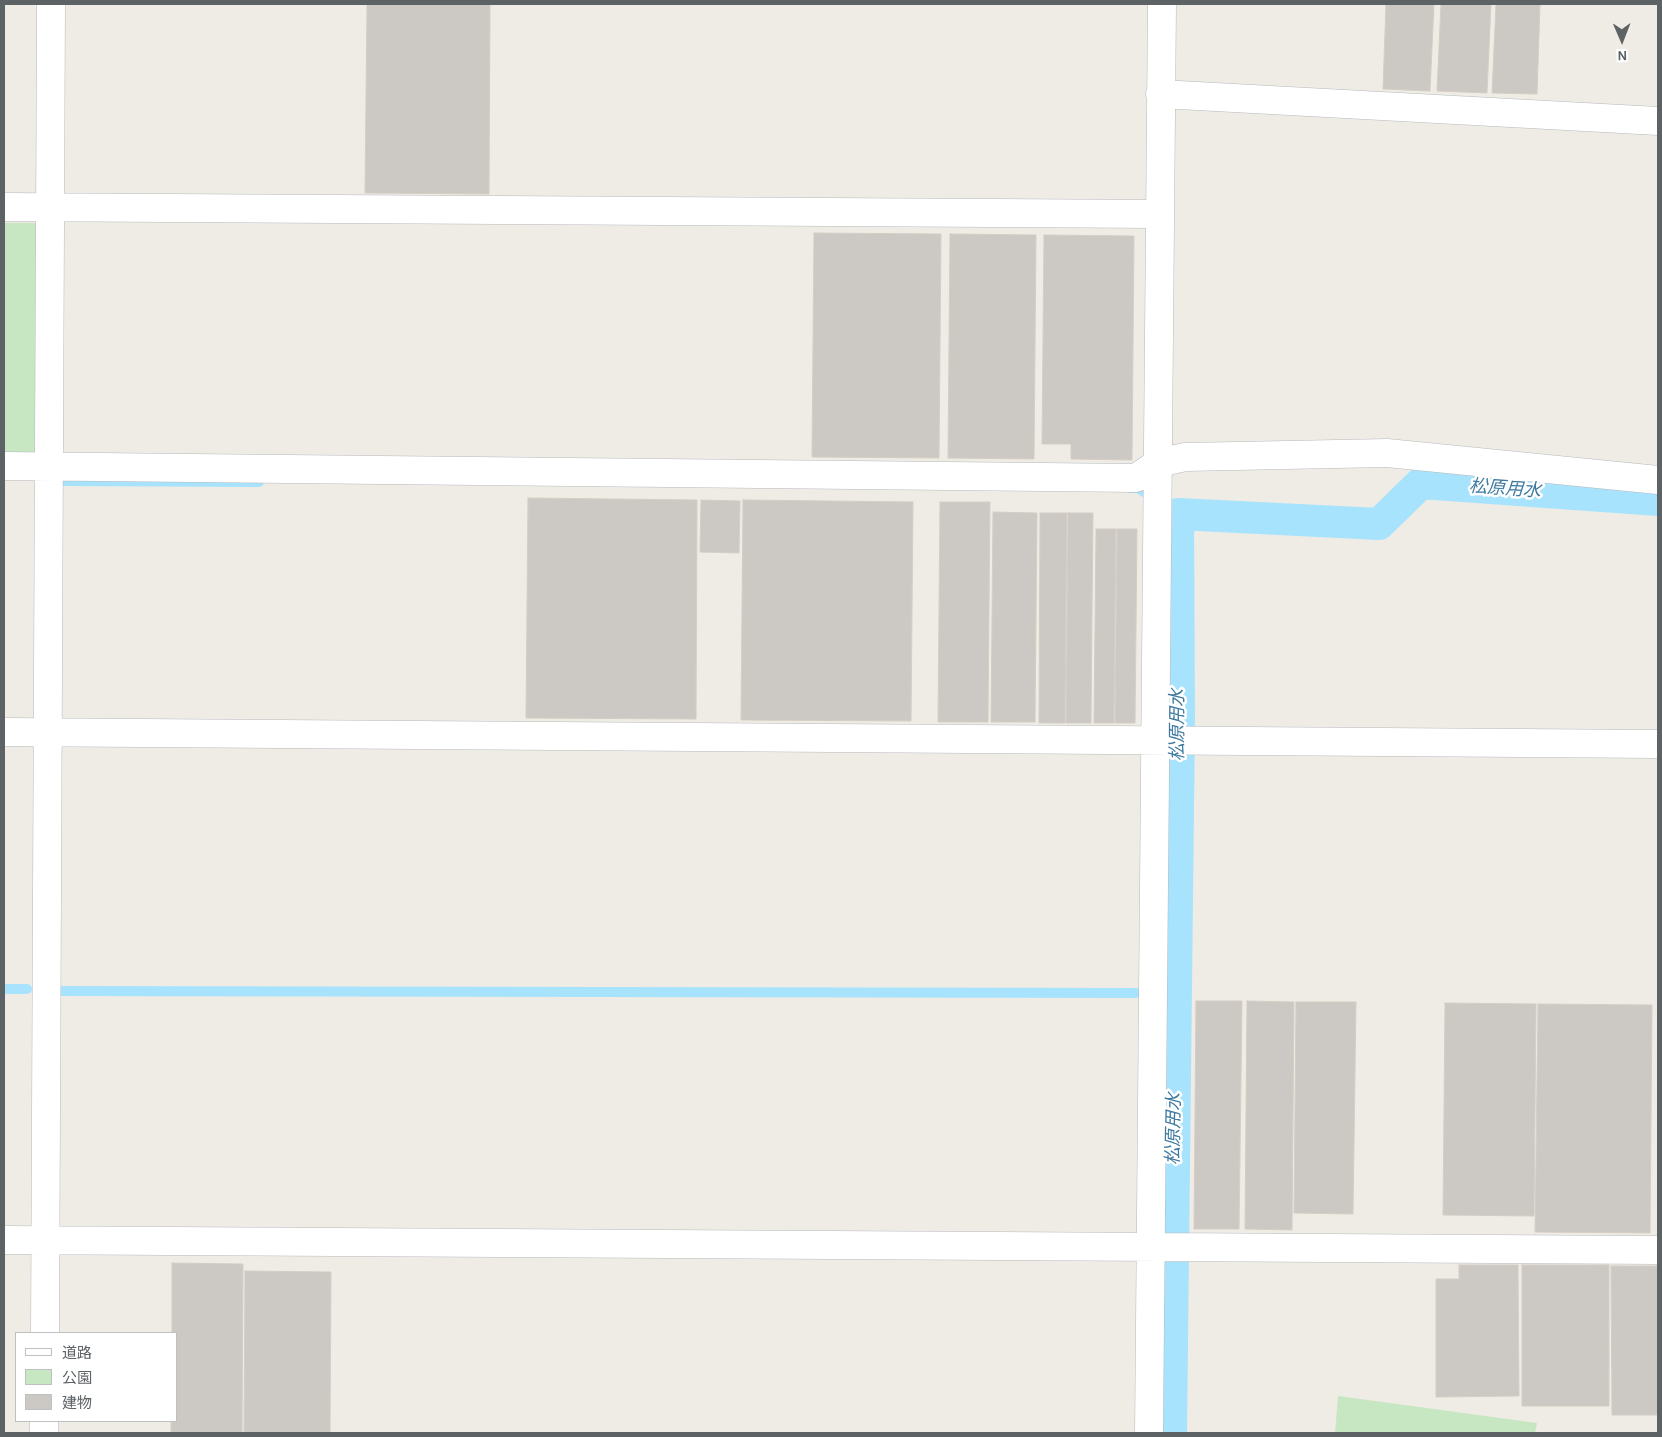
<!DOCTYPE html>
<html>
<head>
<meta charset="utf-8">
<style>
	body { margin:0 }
	#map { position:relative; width:1662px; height:1437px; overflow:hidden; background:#efece5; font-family:Karla,"Noto Sans JP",sans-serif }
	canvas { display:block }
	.frame { position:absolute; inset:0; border:5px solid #5d6265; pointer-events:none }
	.legend { position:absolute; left:15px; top:1332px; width:162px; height:90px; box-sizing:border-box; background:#fff; border:1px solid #bec0c1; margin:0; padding:6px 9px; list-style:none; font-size:15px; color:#5d6265 }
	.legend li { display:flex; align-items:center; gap:10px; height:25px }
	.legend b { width:25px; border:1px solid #bec0c1 }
	.north { position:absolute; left:1597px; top:15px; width:50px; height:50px; -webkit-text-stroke:4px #fff; paint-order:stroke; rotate:179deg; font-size:14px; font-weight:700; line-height:20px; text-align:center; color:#5d6265 }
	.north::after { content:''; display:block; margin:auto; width:18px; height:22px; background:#5d6265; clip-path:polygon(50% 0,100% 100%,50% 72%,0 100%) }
</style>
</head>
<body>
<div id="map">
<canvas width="1662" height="1437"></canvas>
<div class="frame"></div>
<ul class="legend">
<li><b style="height:6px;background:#fff"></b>道路</li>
<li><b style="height:14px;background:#c7e6c2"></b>公園</li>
<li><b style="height:14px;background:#ccc9c4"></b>建物</li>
</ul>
<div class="north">N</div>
</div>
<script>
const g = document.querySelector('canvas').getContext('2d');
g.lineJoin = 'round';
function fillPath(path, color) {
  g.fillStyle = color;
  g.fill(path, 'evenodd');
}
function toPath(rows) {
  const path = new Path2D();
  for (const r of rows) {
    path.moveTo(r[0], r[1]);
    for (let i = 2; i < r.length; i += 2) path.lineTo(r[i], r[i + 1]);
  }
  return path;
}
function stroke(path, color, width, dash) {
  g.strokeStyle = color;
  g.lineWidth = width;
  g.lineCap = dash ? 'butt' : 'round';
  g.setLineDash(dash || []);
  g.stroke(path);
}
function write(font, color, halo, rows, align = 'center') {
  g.font = font + ' Karla,"Noto Sans JP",sans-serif';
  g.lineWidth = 5;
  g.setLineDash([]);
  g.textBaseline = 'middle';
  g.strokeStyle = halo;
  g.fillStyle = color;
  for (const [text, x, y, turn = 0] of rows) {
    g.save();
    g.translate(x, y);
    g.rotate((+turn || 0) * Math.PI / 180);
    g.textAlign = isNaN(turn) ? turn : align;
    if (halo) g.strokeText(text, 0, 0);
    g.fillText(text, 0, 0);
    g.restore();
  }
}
const green = toPath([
	[4,223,40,223,40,457,4,457],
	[1338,1396,1537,1423,1535,1433,1335,1433]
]);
const stream = toPath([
	[63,481,259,482],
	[1129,488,1138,488,1178,514],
	[4,989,27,989],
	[58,991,1136,993]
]);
const canal = toPath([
	[1171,1433,1179,720,1178,514,1379,524,1421,483,1658,500]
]);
const building = toPath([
	[367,4,490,4,489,194,365,193,367,4],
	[1386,4,1434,4,1430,91,1383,89,1386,4],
	[1441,4,1491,4,1487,93,1437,91,1441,4],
	[1496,4,1540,4,1537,94,1492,93,1496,4],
	[814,233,941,234,939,458,812,457,814,233],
	[950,234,1036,235,1034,459,948,458,950,234],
	[1044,235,1134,236,1132,460,1071,459,1071,444,1042,444,1044,235],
	[528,498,697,500,696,719,526,718,528,498],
	[701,500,740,501,739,553,700,552,701,500],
	[743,500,913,502,911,721,741,720,743,500],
	[940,502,990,502,988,722,938,722,940,502],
	[993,512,1037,513,1035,722,991,722,993,512],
	[1040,513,1067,513,1065,723,1039,723,1040,513],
	[1068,513,1093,513,1091,723,1066,723,1068,513],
	[1096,529,1116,529,1114,723,1094,723,1096,529],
	[1117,529,1137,529,1135,723,1115,723,1117,529],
	[1196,1001,1242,1001,1239,1229,1194,1229,1196,1001],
	[1247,1001,1294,1002,1292,1230,1245,1229,1247,1001],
	[1296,1002,1356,1002,1353,1214,1294,1213,1296,1002],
	[1445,1003,1536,1004,1534,1216,1443,1215,1445,1003],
	[1538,1004,1652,1005,1650,1233,1535,1232,1538,1004],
	[172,1263,243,1264,242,1433,171,1433,171,1421,176,1421,176,1333,172,1333,172,1263],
	[1459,1265,1518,1265,1519,1396,1436,1397,1436,1279,1459,1279,1459,1265],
	[1522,1265,1609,1265,1609,1406,1522,1406,1522,1265],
	[1611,1266,1658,1266,1658,1415,1612,1415,1611,1266],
	[245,1271,331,1272,330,1433,244,1433,245,1271]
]);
const street = toPath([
	[1160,94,1658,121],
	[4,207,1159,214],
	[4,466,1136,478,1158,463,1185,457,1387,453,1658,480],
	[4,732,1658,744],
	[4,1240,1658,1250],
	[45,1333,51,4],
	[44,1433,44,1421],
	[1149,1433,1162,4]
]);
const waterNames = [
	["松原用水",1505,489,4],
	["松原用水",1178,725,-90],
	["松原用水",1174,1129,-89]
];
fillPath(green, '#c7e6c2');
stroke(stream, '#a7e3fd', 10);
stroke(canal, '#a7e3fd', 32);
fillPath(building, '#ccc9c4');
stroke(building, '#d4cdc4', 1);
stroke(street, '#b6b9bc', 29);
stroke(street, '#fff', 28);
write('italic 18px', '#3e799f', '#fff', waterNames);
</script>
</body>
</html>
